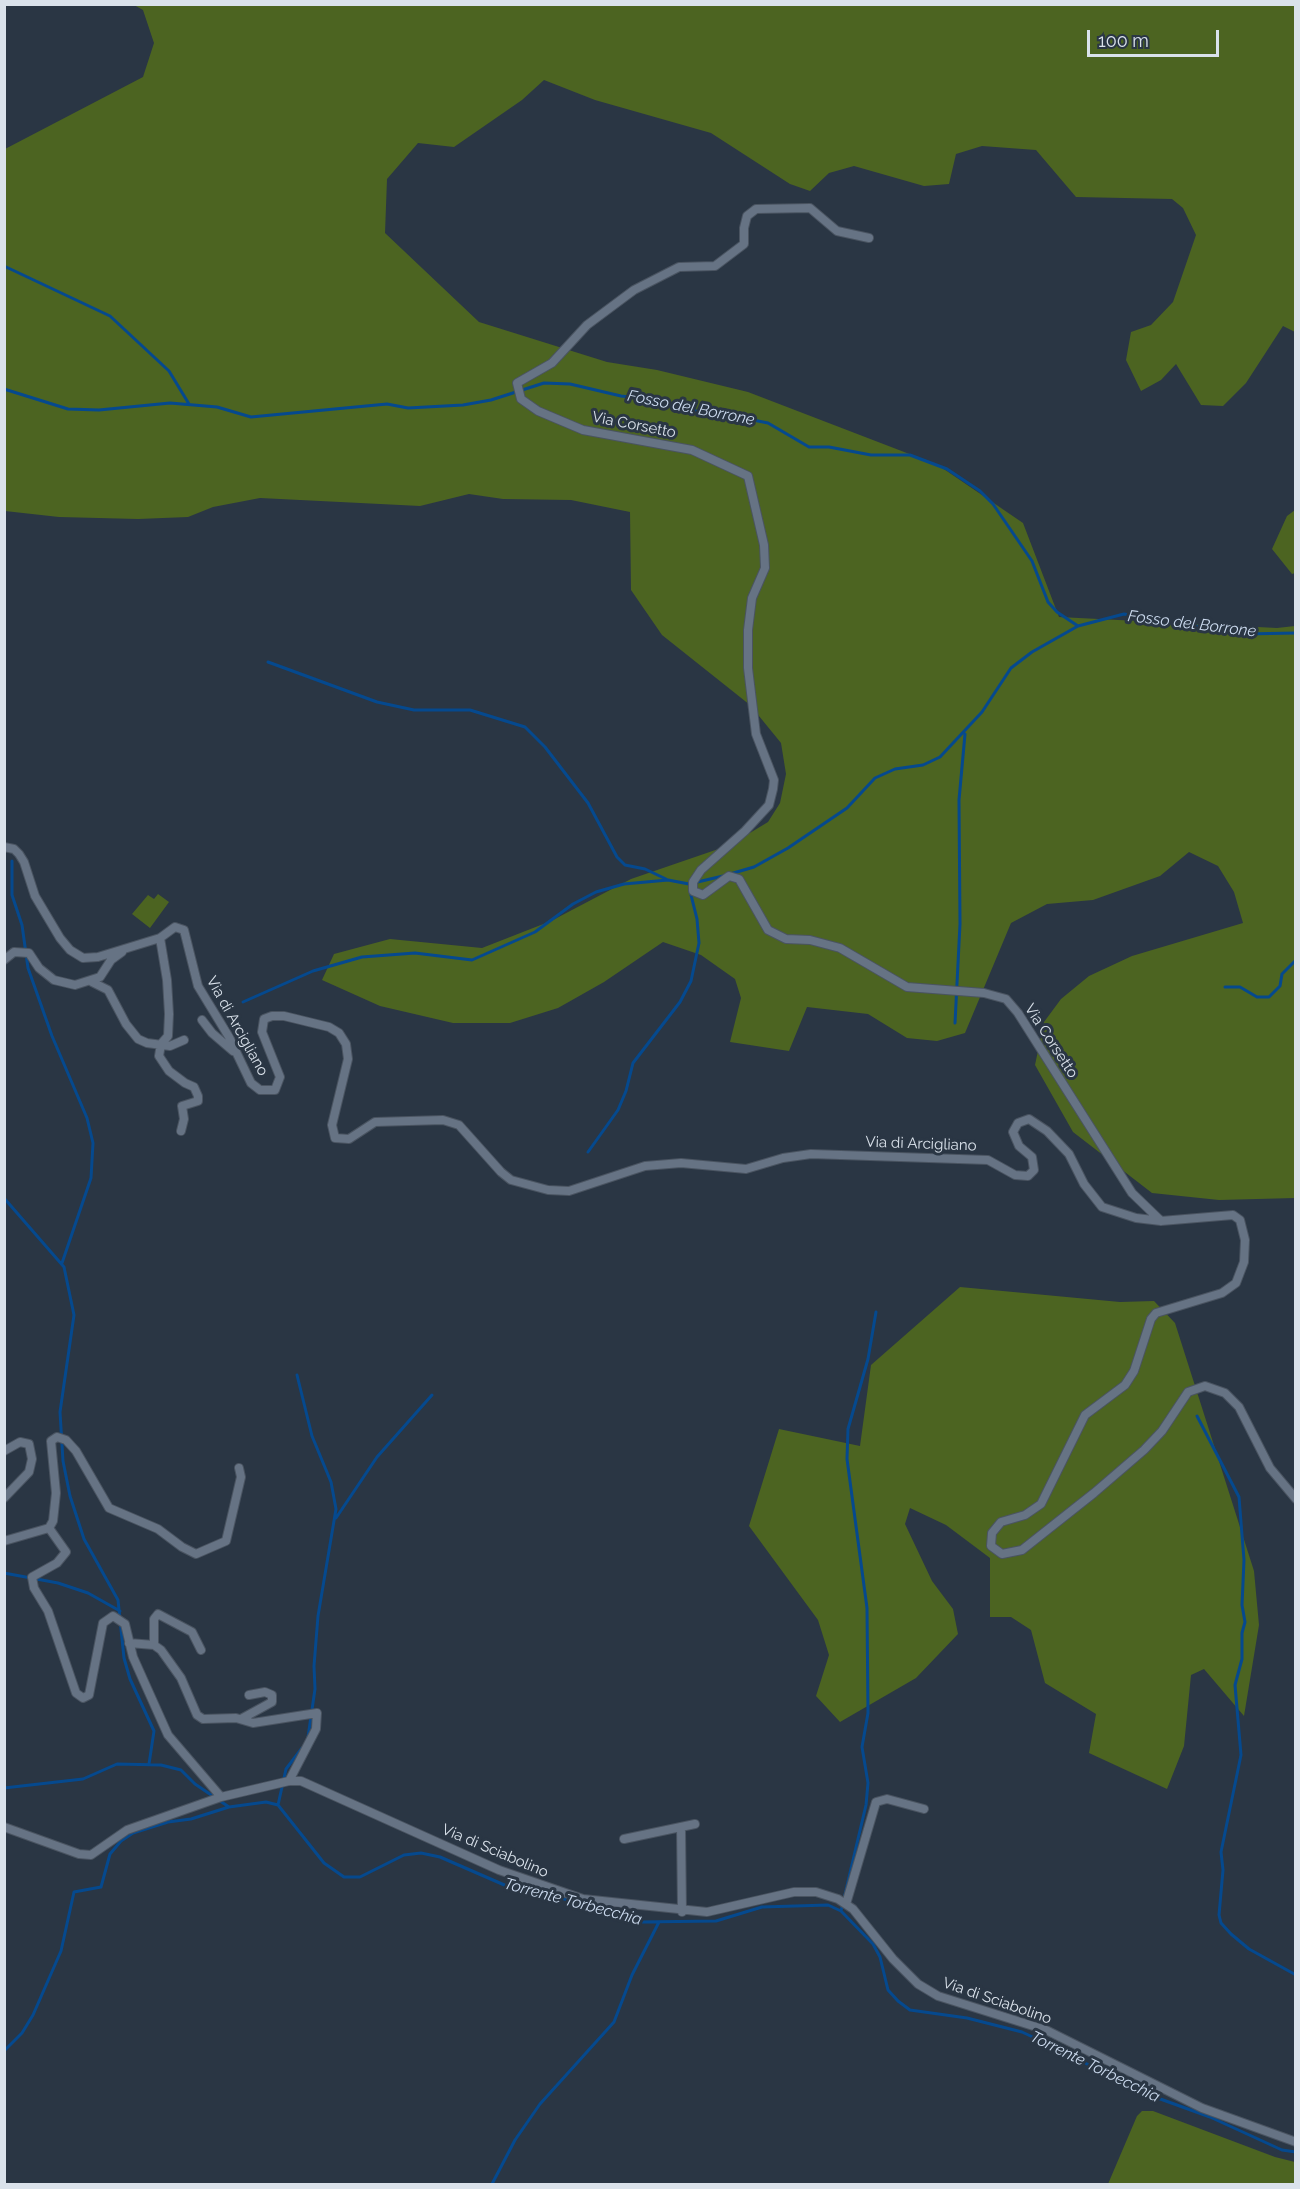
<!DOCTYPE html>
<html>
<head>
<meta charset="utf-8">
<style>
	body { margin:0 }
	#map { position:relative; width:1300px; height:2189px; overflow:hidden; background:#2a3644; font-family:Raleway,sans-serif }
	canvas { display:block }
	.frame { position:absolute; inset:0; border:6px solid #dae2eb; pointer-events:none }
	.scale { position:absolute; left:1087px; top:30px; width:132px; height:27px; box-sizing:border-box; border:3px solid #dae2eb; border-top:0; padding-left:8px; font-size:18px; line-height:21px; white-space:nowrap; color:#dae2eb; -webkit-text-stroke:4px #2a3644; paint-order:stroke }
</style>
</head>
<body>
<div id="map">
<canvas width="1300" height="2189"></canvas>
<div class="frame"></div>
<div class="scale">100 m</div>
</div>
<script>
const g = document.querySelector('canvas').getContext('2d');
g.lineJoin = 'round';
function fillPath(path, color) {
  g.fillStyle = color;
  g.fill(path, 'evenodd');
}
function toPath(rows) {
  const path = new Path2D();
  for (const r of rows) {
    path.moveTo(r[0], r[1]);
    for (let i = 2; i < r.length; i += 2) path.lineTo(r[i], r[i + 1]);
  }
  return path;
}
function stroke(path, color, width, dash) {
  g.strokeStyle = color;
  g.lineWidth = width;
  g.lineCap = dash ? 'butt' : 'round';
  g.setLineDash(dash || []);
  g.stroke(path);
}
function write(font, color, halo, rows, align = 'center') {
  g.font = font + ' Raleway,sans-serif';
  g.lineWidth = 6;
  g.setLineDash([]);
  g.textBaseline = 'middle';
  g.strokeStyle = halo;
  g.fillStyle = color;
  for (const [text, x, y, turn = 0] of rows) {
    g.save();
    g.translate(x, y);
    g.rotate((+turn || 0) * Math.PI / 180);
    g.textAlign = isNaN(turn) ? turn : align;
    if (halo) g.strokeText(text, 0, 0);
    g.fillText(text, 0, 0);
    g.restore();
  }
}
const green = toPath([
	[134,5,1295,5,1295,332,1283,326,1246,383,1223,406,1201,405,1176,364,1161,380,1141,391,1126,360,1131,332,1151,325,1173,302,1196,235,1183,208,1172,199,1076,197,1036,150,982,146,956,154,949,184,924,186,854,166,829,173,810,191,790,184,711,133,595,100,544,80,522,100,454,147,418,143,387,179,385,233,479,322,607,362,657,370,748,392,938,465,1023,523,1059,617,1277,628,1295,626,1295,1198,1219,1200,1152,1193,1073,1132,1035,1065,1044,1022,1061,999,1089,976,1132,956,1243,923,1234,892,1218,866,1189,852,1160,876,1093,900,1047,904,1011,923,965,1033,937,1041,907,1038,868,1014,807,1007,789,1051,730,1042,741,998,735,979,701,955,663,942,604,982,558,1008,510,1023,453,1023,380,1006,322,980,334,954,390,939,482,948,551,921,631,879,730,845,768,822,780,803,786,774,781,743,750,705,662,635,631,590,630,512,571,500,503,499,469,494,420,506,260,498,213,507,188,517,138,519,59,517,5,511,5,149,143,77,154,43,143,10],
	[1295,510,1295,573,1292,574,1272,549,1287,516],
	[158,894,169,902,150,928,132,914,148,895,154,899],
	[960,1287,1120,1302,1154,1301,1175,1323,1254,1571,1259,1625,1244,1716,1204,1669,1191,1675,1184,1746,1167,1789,1089,1753,1096,1714,1045,1683,1031,1630,1011,1617,990,1617,990,1558,946,1525,910,1508,905,1524,932,1581,953,1609,958,1634,916,1678,840,1722,816,1696,829,1655,818,1620,749,1526,779,1429,860,1446,871,1365],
	[1142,2111,1153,2111,1275,2157,1295,2162,1295,2184,1108,2184,1137,2116]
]);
const stream = toPath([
	[4,266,110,316,169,371,189,404],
	[4,389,68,409,99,410,170,403,217,407,251,417,387,404,408,408,463,405,491,400,544,383,570,384,621,396,657,400,710,415,738,417,768,423,809,447,829,447,871,455,910,455,947,469,980,491,993,504,1032,561,1048,602,1057,612,1078,626],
	[268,662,377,702,414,710,470,710,525,727,545,747,588,803,617,857,625,865,645,869,666,879],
	[12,861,12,895,22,925,28,968,52,1036,87,1118,93,1143,91,1178,62,1263],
	[730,874,754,867,788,848,847,808,875,778,895,769,923,765,940,757,982,712,1011,668,1032,652,1078,626,1124,614,1244,634,1296,633],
	[1225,987,1240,987,1257,997,1269,997,1280,986,1282,974,1296,960],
	[243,1002,313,971,362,957,415,953,472,960,535,932,573,904,596,892,624,884,668,880,689,884,723,876],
	[955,1023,960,924,959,800,965,734],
	[588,1152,618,1110,626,1091,633,1063,680,1002,691,981,699,943,697,919,690,891],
	[4,1198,64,1267,74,1315,60,1412,63,1461,70,1496,84,1539,118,1600,124,1658,130,1679,154,1731,149,1764],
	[297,1375,312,1436,331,1482,336,1509,318,1616,314,1666,315,1689,308,1737],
	[1197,1416,1239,1497,1244,1560,1242,1605,1245,1622,1242,1633,1242,1659,1235,1685,1241,1755,1221,1852,1223,1870,1219,1915,1221,1923,1231,1934,1249,1949,1296,1975],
	[336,1518,377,1457,432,1395],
	[4,1573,58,1583,88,1593,120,1611],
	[4,1788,83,1779,117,1764,161,1765,181,1770,195,1784,229,1807,266,1802,278,1805,324,1863,344,1877,360,1877,404,1855,421,1853,440,1857,509,1887,548,1894,640,1922,716,1921,762,1907,828,1905,841,1911,873,1944,880,1957,888,1990,898,2001,910,2010,967,2018,1022,2032,1069,2054,1130,2088,1210,2117,1282,2150,1296,2152],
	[278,1805,286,1769,302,1748],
	[841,1911,866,1805,868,1783,862,1747,868,1713,867,1608,847,1459,848,1429,868,1359,876,1312],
	[4,2051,22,2033,33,2015,61,1951,74,1892,101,1887,110,1854,121,1841,133,1833,168,1822,191,1819,229,1807],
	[492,2184,515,2140,540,2104,614,2022,632,1975,659,1922]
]);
const street = toPath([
	[869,238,837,231,810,208,756,209,747,216,744,228,744,244,715,266,679,267,634,290,587,325,552,363,517,383,521,399,538,411,583,430,692,450,748,476,764,545,765,568,752,598,748,630,748,668,756,734,774,780,773,789,769,805,745,831,701,870,693,882,693,891,703,895,729,876,739,879,768,930,786,939,810,940,840,948,907,987,984,993,1006,999,1018,1013,1132,1193,1161,1221],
	[4,847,14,849,19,854,24,862,35,896,60,938,70,950,83,958,98,957,160,938,175,927,184,930,198,986,229,1037,251,1083,260,1090,275,1090,280,1077,262,1032,264,1019,272,1016,284,1016,329,1027,339,1033,346,1044,348,1059,332,1125,335,1138,349,1139,375,1122,443,1120,459,1125,501,1172,511,1180,548,1190,569,1191,645,1166,681,1163,746,1169,783,1158,811,1154,988,1160,1015,1175,1028,1176,1034,1170,1032,1157,1019,1146,1013,1132,1018,1123,1029,1119,1047,1131,1069,1154,1084,1184,1102,1207,1136,1218,1161,1221,1233,1215,1240,1220,1245,1240,1244,1262,1236,1283,1222,1293,1156,1313,1151,1319,1134,1371,1125,1385,1085,1415,1041,1504,1025,1515,1001,1522,992,1533,991,1546,1002,1554,1022,1550,1094,1493,1144,1450,1162,1431,1188,1392,1205,1386,1225,1393,1239,1407,1270,1468,1296,1499],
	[160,938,167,980,169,1014,168,1036,161,1044,159,1056,169,1071,185,1083,194,1087,198,1096,198,1101,182,1106,184,1119,181,1131],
	[4,960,14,952,29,953,39,968,54,980,75,985,100,977,111,960,122,952],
	[92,982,108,990,126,1024,138,1039,147,1043,170,1046,184,1040],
	[202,1020,212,1033,233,1051],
	[4,1451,20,1442,29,1444,32,1459,29,1472,4,1498],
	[49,1528,53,1521,56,1493,51,1441,57,1437,66,1440,76,1451,109,1508,158,1529,182,1547,196,1554,226,1541,241,1477,239,1468],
	[4,1541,49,1528,66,1552,57,1563,32,1577,34,1588,48,1611,76,1693,83,1698,89,1695,103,1623,113,1616,125,1624,133,1657,168,1735,221,1797],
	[129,1643,154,1645,161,1650,181,1678,197,1715,203,1719,236,1718,253,1723,317,1713,316,1729,289,1781],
	[154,1645,154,1619,158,1614,192,1632,201,1650],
	[241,1719,272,1702,272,1695,265,1692,249,1695],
	[4,1827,79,1854,91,1855,127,1830,221,1797,289,1781,301,1781,499,1870,583,1899,707,1912,794,1892,816,1892,838,1899,853,1909,893,1959,918,1984,938,1996,1046,2030,1202,2108,1296,2142],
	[681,1827,682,1912],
	[624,1839,695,1824],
	[846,1904,876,1802,887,1799,924,1809]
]);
const streetNames = [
	["Via Corsetto",634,425,11],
	["Via di Arcigliano",237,1026,61],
	["Via Corsetto",1051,1041,57],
	["Via di Arcigliano",921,1144,2],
	["Via di Sciabolino",495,1851,23],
	["Via di Sciabolino",997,2001,19]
];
const waterNames = [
	["Fosso del Borrone",691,408,11],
	["Fosso del Borrone",1192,624,7],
	["Torrente Torbecchia",573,1902,15],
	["Torrente Torbecchia",1095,2067,26]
];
fillPath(green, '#4c6421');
stroke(stream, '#05498e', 3);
stroke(street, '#4a5461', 10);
stroke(street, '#667384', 8);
write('15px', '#dae2eb', '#2a3644', streetNames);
write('italic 16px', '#cbdaee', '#2a3644', waterNames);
</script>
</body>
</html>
